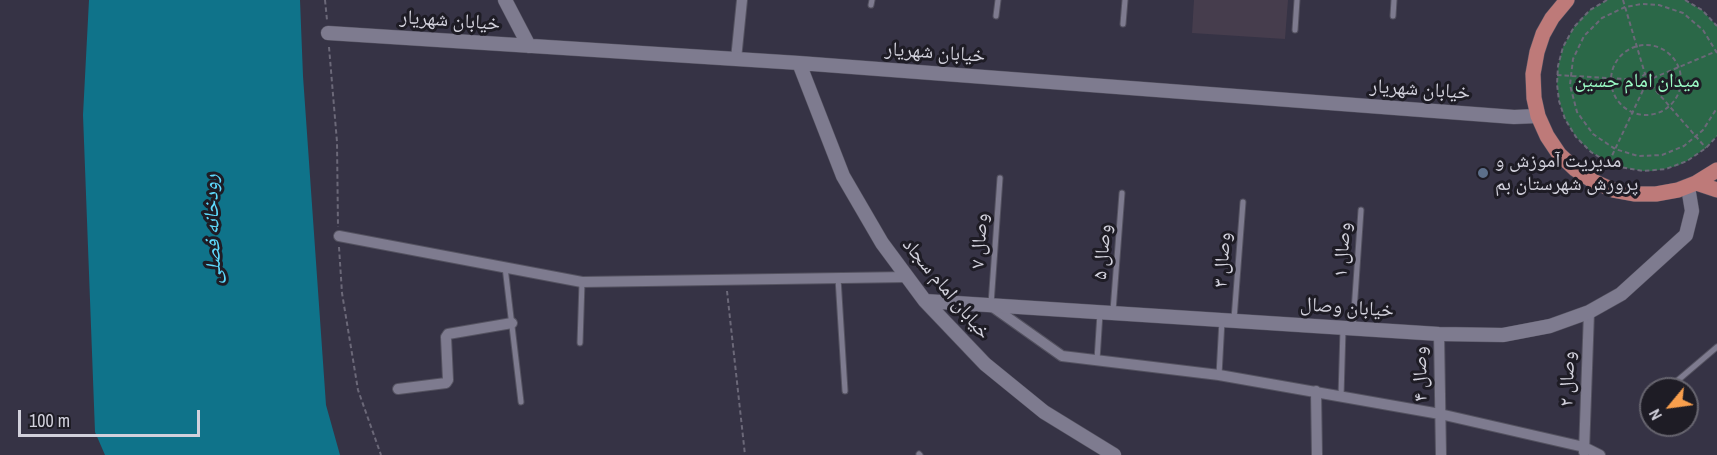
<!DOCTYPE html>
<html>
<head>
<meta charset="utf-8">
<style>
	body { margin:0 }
	#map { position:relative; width:1717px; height:455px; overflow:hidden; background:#363345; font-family:"Archivo Narrow",sans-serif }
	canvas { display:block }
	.north { position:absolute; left:1639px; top:377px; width:60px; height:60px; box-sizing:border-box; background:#1e1c25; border:2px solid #66646e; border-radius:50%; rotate:241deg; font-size:16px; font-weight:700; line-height:24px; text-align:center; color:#d2d1dc }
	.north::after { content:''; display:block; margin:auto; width:21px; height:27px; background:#f99f4d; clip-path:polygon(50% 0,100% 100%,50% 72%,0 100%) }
	.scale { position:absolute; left:18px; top:410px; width:182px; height:27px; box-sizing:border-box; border:3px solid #d2d1dc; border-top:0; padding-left:8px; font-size:18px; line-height:21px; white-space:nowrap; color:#d2d1dc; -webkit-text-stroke:4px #1e1c25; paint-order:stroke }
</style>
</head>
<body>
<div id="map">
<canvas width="1717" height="455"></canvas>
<div class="north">N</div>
<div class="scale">100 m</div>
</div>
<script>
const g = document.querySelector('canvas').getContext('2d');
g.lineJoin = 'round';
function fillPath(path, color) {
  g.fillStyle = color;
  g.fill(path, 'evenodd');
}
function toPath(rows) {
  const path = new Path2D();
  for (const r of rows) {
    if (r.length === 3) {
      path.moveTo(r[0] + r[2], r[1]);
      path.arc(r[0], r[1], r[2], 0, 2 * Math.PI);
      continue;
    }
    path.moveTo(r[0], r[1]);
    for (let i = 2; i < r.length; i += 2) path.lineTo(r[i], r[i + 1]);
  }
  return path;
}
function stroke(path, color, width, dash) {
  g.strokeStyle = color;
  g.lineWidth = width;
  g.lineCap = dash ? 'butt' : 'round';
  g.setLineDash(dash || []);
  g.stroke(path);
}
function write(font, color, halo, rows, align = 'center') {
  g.font = font + ' "Archivo Narrow","Noto Naskh Arabic",sans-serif';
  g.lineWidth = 6;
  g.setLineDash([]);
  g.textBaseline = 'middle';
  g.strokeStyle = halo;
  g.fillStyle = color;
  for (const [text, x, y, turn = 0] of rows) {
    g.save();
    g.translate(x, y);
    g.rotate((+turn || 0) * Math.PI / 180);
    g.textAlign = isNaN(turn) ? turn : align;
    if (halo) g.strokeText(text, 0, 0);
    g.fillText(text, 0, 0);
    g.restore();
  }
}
const education = toPath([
	[1194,0,1288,0,1285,39,1192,33]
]);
const green = toPath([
	[1607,0,1685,0,1702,10,1717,26,1717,136,1706,148,1687,161,1677,166,1654,171,1643,171,1620,167,1609,163,1591,152,1576,137,1565,119,1559,101,1557,84,1558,66,1563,47,1574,27,1582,18,1590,10]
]);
const water = toPath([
	[89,0,300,0,303,76,326,405,340,455,105,455,95,432,83,115]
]);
const path = toPath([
	[325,0,327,20],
	[1607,0,1590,10,1574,27,1563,47,1558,66,1557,84,1559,101,1565,119,1576,137,1591,152,1609,163,1620,167,1643,171,1666,169,1687,161,1706,148,1717,136],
	[1623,0,1645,74],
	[1685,0,1702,10,1717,26],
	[1646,80,35],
	[329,47,337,142,338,227],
	[1717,53,1703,30,1683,13,1659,5,1642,4,1625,7,1602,18,1584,36,1573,59,1570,85,1577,112,1593,134,1615,149,1638,156,1662,155,1684,146,1703,130,1717,108],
	[1647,80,6],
	[1557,75,1641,80],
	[1653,78,1717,51],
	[1651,85,1706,148],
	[1609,162,1645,86],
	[339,247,342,293,358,390,381,455],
	[727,291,745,455]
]);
const service = toPath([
	[871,5,872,0],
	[996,16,998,0],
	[1393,16,1394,0],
	[1123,24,1125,0],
	[1295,30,1297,0],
	[505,267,521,402],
	[838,278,845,391],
	[991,304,1000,178],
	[1113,311,1122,193],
	[1234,319,1243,202],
	[1353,326,1361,210],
	[580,343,582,282],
	[1097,360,1100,313],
	[1219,375,1222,320],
	[1677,381,1717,347],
	[1341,396,1343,329],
	[919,454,920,455]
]);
const minor = toPath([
	[736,59,742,0],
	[339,236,582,282,907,277],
	[990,305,1062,356,1219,375,1440,414,1584,447,1600,455],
	[1439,334,1441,455],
	[398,389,446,383,448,380,446,337,448,334,512,323],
	[1316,391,1317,455],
	[1584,452,1589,312]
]);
const tertiary = toPath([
	[505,0,529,46],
	[328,33,799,63,1514,117,1538,116],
	[799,63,843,176,882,243,925,301,985,364,1044,412,1114,455],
	[925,301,1439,334,1503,335,1550,326,1589,312,1621,294,1686,235,1692,211,1688,187]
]);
const primary = toPath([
	[1567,0,1552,18,1543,34,1537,52,1533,74,1534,98,1538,116,1547,136,1559,154,1575,169,1593,181,1613,190,1635,194,1656,194,1678,190,1696,183,1717,170],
	[1696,183,1717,190]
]);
const markers = [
	[1483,173,6,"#5c6f8a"]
];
const streetNames = [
	["خیابان شهریار",450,21,4],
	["خیابان شهریار",935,53,4],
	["خیابان شهریار",1420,90,4],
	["وصال ۷",980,241,-86],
	["وصال ۱",1343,250,-86],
	["وصال ۵",1103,252,-85],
	["وصال ۳",1223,260,-86],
	["خیابان امام سجاد",946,289,50],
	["خیابان وصال",1347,308,4],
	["وصال ۴",1421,374,-91],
	["وصال ۲",1568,379,-88]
];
const parkNames = [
	["میدان امام حسین",1637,82]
];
const poiNames = [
	["مدیریت آموزش و",1495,162],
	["پرورش شهرستان بم",1495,185]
];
const waterNames = [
	["رودخانه فصلی",213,229,-92]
];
fillPath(education, '#463d4d');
fillPath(green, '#2b6848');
fillPath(water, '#0f738a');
stroke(service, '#545260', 7);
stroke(minor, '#545260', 12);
stroke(tertiary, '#545260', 15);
stroke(primary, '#545260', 16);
stroke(path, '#6b6878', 2, [4.5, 3]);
stroke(service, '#7e7b8f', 5);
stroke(minor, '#7e7b8f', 10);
stroke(tertiary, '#7e7b8f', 14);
stroke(primary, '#be7a79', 15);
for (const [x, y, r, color] of markers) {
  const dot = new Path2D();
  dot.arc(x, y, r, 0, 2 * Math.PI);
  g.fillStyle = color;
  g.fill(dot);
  stroke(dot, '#1e1c25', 2);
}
write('20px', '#d2d1dc', '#1e1c25', streetNames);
write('20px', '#9bfdc6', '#1e1c25', parkNames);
write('20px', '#d2d1dc', '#1e1c25', poiNames, 'left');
write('italic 21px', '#5edafd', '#1e1c25', waterNames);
</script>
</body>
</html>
